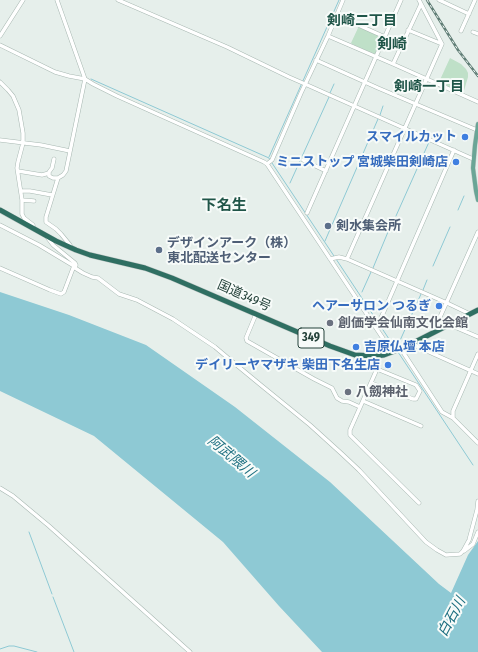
<!DOCTYPE html>
<html>
<head>
<meta charset="utf-8">
<style>
	body { margin:0 }
	canvas { display:block; background:#e6efeb }
</style>
</head>
<body>
<canvas width="478" height="652"></canvas>
<script>
const g = document.querySelector('canvas').getContext('2d');
g.lineJoin = 'round';
function fillPath(path, color) {
  g.fillStyle = color;
  g.fill(path, 'evenodd');
}
function toPath(rows) {
  const path = new Path2D();
  for (const r of rows) {
    path.moveTo(r[0], r[1]);
    for (let i = 2; i < r.length; i += 2) path.lineTo(r[i], r[i + 1]);
  }
  return path;
}
function stroke(path, color, width, dash) {
  g.strokeStyle = color;
  g.lineWidth = width;
  g.lineCap = dash ? 'butt' : 'round';
  g.setLineDash(dash || []);
  g.stroke(path);
}
function write(font, color, halo, rows, align = 'center') {
  g.font = font + ' "Fira Sans Condensed","Noto Sans JP",sans-serif';
  g.lineWidth = 4;
  g.setLineDash([]);
  g.textBaseline = 'middle';
  g.strokeStyle = halo;
  g.fillStyle = color;
  for (const [text, x, y, turn = 0] of rows) {
    g.save();
    g.translate(x, y);
    g.rotate((+turn || 0) * Math.PI / 180);
    g.textAlign = isNaN(turn) ? turn : align;
    if (halo) g.strokeText(text, 0, 0);
    g.fillText(text, 0, 0);
    g.restore();
  }
}
const green = toPath([
	[360,27,382,36,383,39,377,53,374,54,352,44,351,43,358,28],
	[450,58,461,64,466,69,468,73,468,77,463,94,445,86,439,82]
]);
const water = toPath([
	[0,292,69,315,146,345,235,407,330,482,439,584,451,593,468,555,478,541,478,652,322,652,279,606,223,542,94,436,0,391]
]);
const stream = toPath([
	[91,79,269,158,270,160],
	[330,93,334,84],
	[380,115,383,106],
	[269,157,339,0],
	[272,163,334,256],
	[290,183,329,97],
	[458,210,464,196],
	[396,216,429,142],
	[325,241,378,119],
	[336,259,395,348],
	[433,266,450,227],
	[373,268,393,220],
	[423,290,427,280],
	[362,292,371,272],
	[398,345,421,294],
	[398,352,473,465],
	[29,532,52,594],
	[53,597,74,652],
	[0,649,9,646,14,646,37,652]
]);
const minor = toPath([
	[57,0,85,79,66,171,63,175,58,178,46,217,46,222,56,229,61,234,70,245,71,248],
	[118,0,227,47,289,77,305,84,473,159],
	[439,0,469,14],
	[336,15,385,37],
	[408,30,442,44],
	[461,31,475,0],
	[473,32,478,34],
	[0,36,23,0],
	[328,36,393,64,478,102],
	[0,45,55,72,69,76,85,79,93,84,117,96,264,162,267,164,392,352],
	[316,60,378,88,477,130],
	[393,64,421,4],
	[0,82,8,90,13,96,19,110,23,133,23,143,18,162,17,168,22,200,22,214,24,218,33,225,33,228],
	[0,140,41,145,70,151],
	[54,159,52,168,49,172,49,176,53,178,58,178],
	[303,160,326,171],
	[267,164,272,160,301,93,328,36,343,0],
	[18,171,42,175,49,173],
	[21,191,30,191,52,195],
	[22,200,34,201],
	[307,213,401,0],
	[0,225,39,245,74,266],
	[330,259,339,257,347,259,447,303,470,314],
	[347,259,442,44,419,0],
	[75,263,76,265,75,268,83,273,92,277,98,278,119,294,137,300,173,319,215,347,228,358,262,386,310,425,342,454,359,470,426,542,437,550,446,555,460,554,463,551,469,540,477,510,478,501],
	[0,268,50,290,61,294,64,292,75,263,53,245,47,237],
	[256,314,246,338,247,341,314,379,332,388,337,398,342,401,349,402,360,407],
	[381,318,454,150],
	[450,325,478,337],
	[435,332,436,326,478,232],
	[413,343,418,347,478,374],
	[401,349,442,412,453,418,478,443],
	[375,356,377,369,350,430,350,435,419,503],
	[371,383,413,399,416,399,420,391,416,385,377,369],
	[363,401,421,426],
	[453,418,453,411,478,354],
	[0,488,13,496,49,526,190,652],
	[464,551,473,544,478,532]
]);
const major = toPath([
	[478,124,475,145,473,168,476,191,478,200]
]);
const highway = toPath([
	[0,210,56,241,76,250,90,255,145,268,172,278,330,346,355,355,375,356,384,355,392,352,413,343,478,310]
]);
const rail = toPath([
	[427,0,458,50,478,76]
]);
const markers = [
	[465,137,4,"#3f7fe0"],
	[456,162,4,"#3f7fe0"],
	[328,226,4,"#5c6f8a"],
	[159,250,4,"#5c6f8a"],
	[439,306,4,"#3f7fe0"],
	[330,323,4,"#6b7280"],
	[356,347,4,"#3f7fe0"],
	[388,365,4,"#3f7fe0"],
	[348,392,4,"#6b7280"]
];
const shields = [
	[311,338,26]
];
const shieldNames = [
	["349",311,338]
];
const shopNames = [
	["スマイルカット",457,137],
	["ミニストップ 宮城柴田剣崎店",448,162],
	["ヘアーサロン つるぎ",431,306],
	["吉原仏壇 本店",364,347,"left"],
	["デイリーヤマザキ 柴田下名生店",380,365]
];
const serviceNames = [
	["剣水集会所",336,226],
	["デザインアーク（株）",167,243],
	["東北配送センター",167,258]
];
const streetNames = [
	["国道349号",244,296,24]
];
const worshipNames = [
	["創価学会仙南文化会館",338,323],
	["八劔神社",356,392]
];
const neighbourhoodNames = [
	["剣崎二丁目",362,21],
	["剣崎一丁目",429,87]
];
const waterNames = [
	["阿武隈川",231,457,40],
	["白石川",452,617,-62]
];
const quarterNames = [
	["剣崎",392,45],
	["下名生",224,206]
];
fillPath(green, '#bfe0c8');
fillPath(water, '#8ec9d4');
stroke(stream, '#8ec9d4', 1);
stroke(minor, '#a8b8b2', 4.5);
stroke(major, '#c2cac8', 5);
stroke(highway, '#c2cac8', 6);
stroke(minor, '#fff', 3.5);
stroke(major, '#6aa596', 4);
stroke(highway, '#2f6f62', 5);
stroke(rail, '#5f7d75', 2.5);
stroke(rail, '#f7fbf9', 1, [3]);
for (const [x, y, r, color] of markers) {
  const dot = new Path2D();
  dot.arc(x, y, r, 0, 2 * Math.PI);
  g.fillStyle = color;
  g.fill(dot);
  stroke(dot, '#f7fbf9', 1.5);
}
for (const [x, y, w] of shields) {
  const box = new Path2D();
  box.roundRect(x - w / 2, y - 10, w, 20, 3);
  g.fillStyle = '#f7fbf9';
  g.fill(box);
  stroke(box, '#24423a', 1);
}
write('bold 12px', '#24423a', null, shieldNames);
write('bold 13px', '#366cbe', '#f7fbf9', shopNames, 'right');
write('bold 13px', '#4e5e75', '#f7fbf9', serviceNames, 'left');
write('13px', '#24423a', '#f7fbf9', streetNames);
write('bold 13px', '#5b616d', '#f7fbf9', worshipNames, 'left');
write('bold 14px', '#1f5548', '#f7fbf9', neighbourhoodNames);
write('italic 14px', '#1c6f80', '#f7fbf9', waterNames);
write('bold 15px', '#1f5548', '#f7fbf9', quarterNames);
</script>
</body>
</html>
